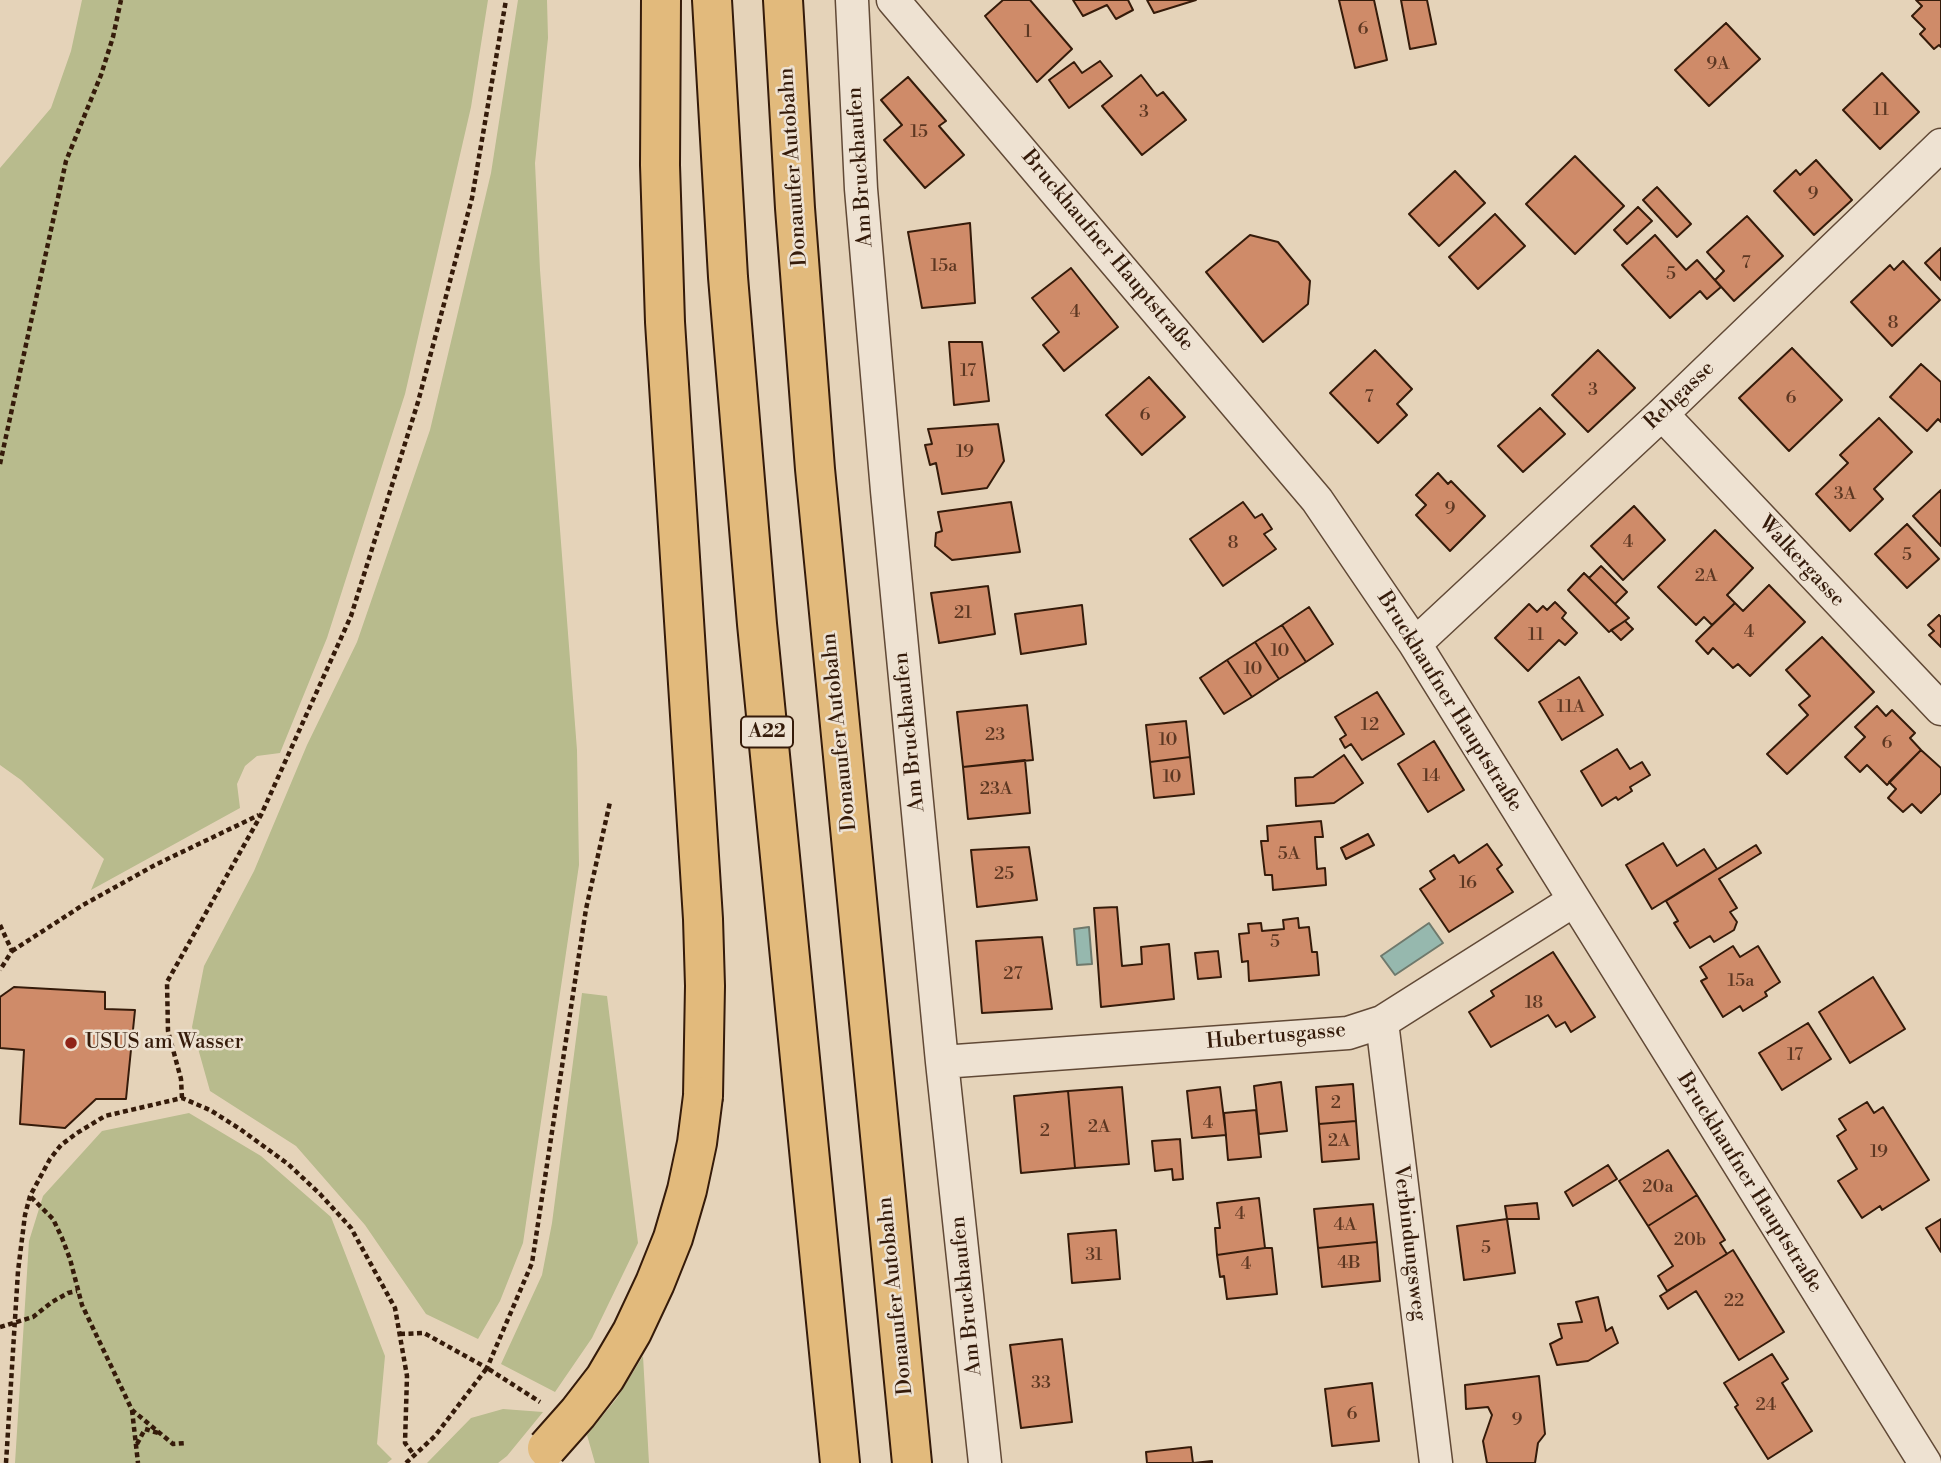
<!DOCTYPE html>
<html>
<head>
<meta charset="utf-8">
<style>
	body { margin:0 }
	canvas { display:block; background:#e5d3b9 }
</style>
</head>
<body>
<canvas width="1941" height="1463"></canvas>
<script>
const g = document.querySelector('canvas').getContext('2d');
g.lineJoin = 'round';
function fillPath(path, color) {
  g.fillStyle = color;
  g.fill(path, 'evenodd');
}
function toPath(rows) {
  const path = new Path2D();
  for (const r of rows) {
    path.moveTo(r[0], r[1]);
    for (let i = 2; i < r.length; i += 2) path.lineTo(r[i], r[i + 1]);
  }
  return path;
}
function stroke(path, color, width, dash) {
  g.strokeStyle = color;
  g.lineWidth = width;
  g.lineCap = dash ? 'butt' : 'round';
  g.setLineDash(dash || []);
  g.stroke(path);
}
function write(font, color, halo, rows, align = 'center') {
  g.font = font + ' "Libre Bodoni",serif';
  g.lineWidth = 5;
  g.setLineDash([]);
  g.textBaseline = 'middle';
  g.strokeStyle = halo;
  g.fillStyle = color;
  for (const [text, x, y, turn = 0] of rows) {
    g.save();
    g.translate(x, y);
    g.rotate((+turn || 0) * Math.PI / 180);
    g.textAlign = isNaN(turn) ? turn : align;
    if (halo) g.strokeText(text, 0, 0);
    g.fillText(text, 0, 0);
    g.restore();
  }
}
const green = toPath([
	[82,0,488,0,471,107,405,394,327,638,280,753,257,756,245,766,237,784,240,808,91,890,104,859,21,780,0,765,0,168,51,108,71,51],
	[518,0,547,0,548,38,535,163,540,270,577,750,579,865,523,1243,500,1301,478,1339,426,1314,365,1225,296,1146,210,1091,192,1027,204,966,254,871,307,745,357,642,430,430,491,173],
	[582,993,607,996,638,1243,592,1338,555,1392,501,1364,542,1275,552,1223],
	[189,1113,261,1156,331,1217,385,1356,377,1444,392,1459,387,1463,15,1463,29,1241,43,1196,102,1131],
	[643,1356,649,1463,595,1463,587,1435,617,1398],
	[503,1409,543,1412,507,1456,498,1463,427,1463,471,1418]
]);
const water = toPath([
	[1429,923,1443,943,1395,975,1381,956,1429,923],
	[1089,927,1092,964,1077,965,1074,929,1089,927]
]);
const building = toPath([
	[1003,0,1030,0,1072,49,1037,82,985,16,1003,0],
	[1073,0,1128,0,1133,10,1116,19,1107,5,1083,16,1073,0],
	[1147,0,1196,0,1154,13,1147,0],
	[1339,0,1374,0,1387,60,1355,68,1339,0],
	[1401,0,1427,0,1436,44,1410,49,1401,0],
	[1916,0,1941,0,1941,47,1939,45,1934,49,1920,34,1925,29,1912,16,1922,6,1916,0],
	[1726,23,1760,59,1709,106,1675,70,1726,23],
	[1100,61,1112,76,1069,108,1049,80,1074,62,1082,73,1100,61],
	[1882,73,1919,112,1880,149,1843,110,1882,73],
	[1141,75,1157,96,1163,92,1186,120,1142,155,1102,106,1141,75],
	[908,77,946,121,939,126,964,155,925,188,884,140,902,125,881,100,908,77],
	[1575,156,1624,206,1575,254,1526,204,1575,156],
	[1816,160,1852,200,1814,235,1774,191,1796,170,1800,175,1816,160],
	[1455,171,1485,203,1439,246,1409,214,1455,171],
	[1657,187,1691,224,1677,237,1643,200,1657,187],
	[1638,207,1652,221,1627,244,1614,230,1638,207],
	[1495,214,1525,246,1478,289,1449,257,1495,214],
	[1747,216,1783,256,1734,301,1715,280,1724,271,1707,252,1747,216],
	[970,223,975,303,922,308,908,232,970,223],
	[1250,235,1278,242,1310,281,1308,304,1263,342,1206,272,1250,235],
	[1655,235,1686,270,1697,260,1721,287,1707,299,1700,291,1670,318,1622,265,1655,235],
	[1941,248,1941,280,1925,263,1941,248],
	[1903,261,1940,300,1892,346,1851,302,1890,265,1894,270,1903,261],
	[1071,268,1118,327,1064,371,1043,345,1059,332,1032,298,1071,268],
	[949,342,982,342,989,401,954,405,949,342],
	[1792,348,1842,400,1789,451,1739,398,1792,348],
	[1375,350,1412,389,1397,404,1407,415,1378,443,1330,393,1375,350],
	[1598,350,1635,388,1588,432,1552,395,1598,350],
	[1921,364,1941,382,1941,422,1938,419,1927,431,1890,397,1921,364],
	[1149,377,1185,417,1142,455,1106,415,1149,377],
	[1540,408,1565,434,1523,472,1498,446,1540,408],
	[1879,418,1912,452,1874,489,1883,499,1850,531,1816,494,1848,463,1840,455,1879,418],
	[998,424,1004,461,987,488,942,494,936,463,930,465,925,445,932,444,928,429,998,424],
	[1438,473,1448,484,1451,481,1485,516,1450,551,1416,515,1426,505,1416,495,1438,473],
	[1941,490,1941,546,1913,516,1941,490],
	[1011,502,1020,552,952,560,935,546,936,533,942,531,938,512,1011,502],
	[1243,502,1255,518,1262,514,1272,529,1264,534,1276,549,1223,586,1190,539,1243,502],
	[1634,506,1665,540,1623,580,1591,546,1634,506],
	[1907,524,1939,559,1907,588,1875,554,1907,524],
	[1715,530,1753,568,1727,595,1735,603,1712,625,1704,617,1696,625,1658,587,1715,530],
	[1601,566,1627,592,1615,604,1589,578,1601,566],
	[1584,573,1629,618,1609,632,1568,590,1584,573],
	[1769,585,1805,622,1750,676,1738,664,1733,668,1713,648,1708,654,1696,641,1735,603,1743,611,1769,585],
	[988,586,995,634,939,643,931,593,988,586],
	[1555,602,1566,613,1562,618,1577,633,1565,645,1559,640,1528,671,1495,638,1529,604,1537,612,1543,606,1547,610,1555,602],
	[1082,605,1086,644,1021,654,1015,614,1082,605],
	[1309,607,1333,644,1306,662,1282,625,1309,607],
	[1939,615,1941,617,1941,647,1929,635,1934,631,1928,625,1939,615],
	[1625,621,1633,629,1621,640,1611,630,1625,621],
	[1282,625,1306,662,1279,679,1255,642,1282,625],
	[1822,637,1874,692,1787,774,1767,754,1808,715,1799,705,1810,696,1786,670,1822,637],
	[1255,642,1279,679,1252,697,1227,660,1255,642],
	[1227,660,1252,697,1224,714,1200,678,1227,660],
	[1579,677,1603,715,1562,740,1539,702,1579,677],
	[1377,692,1404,734,1362,760,1351,744,1345,748,1340,739,1346,735,1335,717,1377,692],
	[1027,705,1033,760,963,767,957,712,1027,705],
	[1877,706,1886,716,1892,710,1915,733,1910,738,1921,750,1887,785,1867,765,1860,772,1845,757,1865,737,1855,727,1877,706],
	[1186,721,1190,757,1150,762,1146,725,1186,721],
	[1434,741,1464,790,1428,812,1398,764,1434,741],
	[1617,749,1630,769,1642,762,1650,775,1630,787,1632,791,1618,800,1616,797,1602,806,1581,771,1617,749],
	[1921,750,1941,768,1941,793,1921,813,1912,804,1903,812,1888,798,1896,789,1889,782,1921,750],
	[1344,755,1363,783,1334,803,1296,806,1295,778,1313,777,1344,755],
	[1190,757,1194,794,1154,798,1150,762,1190,757],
	[1025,760,1030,813,968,819,963,767,1025,760],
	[1321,821,1323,837,1315,837,1317,869,1325,868,1326,885,1273,890,1272,875,1265,875,1261,841,1268,841,1267,826,1321,821],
	[1368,834,1374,845,1346,859,1341,848,1368,834],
	[1663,843,1677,866,1704,849,1717,869,1652,909,1626,865,1663,843],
	[1487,844,1502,865,1497,869,1513,892,1449,932,1420,889,1435,879,1430,871,1454,855,1459,863,1487,844],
	[1756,845,1761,853,1719,879,1737,908,1730,912,1737,922,1734,930,1714,942,1710,936,1690,948,1674,923,1678,921,1666,901,1756,845],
	[1029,847,1037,900,977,907,971,850,1029,847],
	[1117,907,1122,966,1142,964,1141,947,1169,944,1174,999,1101,1007,1094,908,1117,907],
	[1298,918,1299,928,1309,927,1312,952,1317,952,1319,975,1249,981,1248,961,1242,962,1239,934,1249,933,1248,924,1261,923,1262,931,1284,929,1283,920,1298,918],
	[1042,937,1052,1009,982,1013,976,941,1042,937],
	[1733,946,1740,957,1758,946,1780,982,1765,992,1767,996,1743,1011,1740,1006,1723,1017,1701,981,1707,978,1700,967,1733,946],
	[1218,951,1221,977,1198,979,1195,953,1218,951],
	[1553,952,1595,1017,1571,1032,1565,1022,1556,1027,1548,1015,1491,1047,1469,1012,1494,996,1491,991,1553,952],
	[1873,977,1905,1029,1850,1063,1819,1012,1873,977],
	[14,987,105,992,105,1009,135,1010,126,1099,96,1099,65,1128,20,1124,24,1050,0,1048,0,997,14,987],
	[1808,1023,1831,1059,1782,1090,1759,1053,1808,1023],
	[1281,1082,1287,1131,1259,1134,1254,1086,1281,1082],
	[1353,1084,1356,1121,1319,1124,1316,1087,1353,1084],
	[1122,1087,1129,1164,1075,1168,1068,1091,1122,1087],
	[1220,1087,1226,1135,1192,1138,1187,1091,1220,1087],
	[1068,1091,1075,1168,1021,1173,1014,1096,1068,1091],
	[1867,1102,1874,1113,1883,1107,1929,1180,1882,1210,1880,1206,1862,1218,1838,1181,1857,1169,1837,1136,1846,1130,1839,1119,1867,1102],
	[1256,1110,1261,1157,1228,1160,1224,1113,1256,1110],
	[1356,1121,1359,1159,1322,1162,1319,1124,1356,1121],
	[1180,1139,1183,1179,1173,1180,1172,1169,1155,1171,1152,1141,1180,1139],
	[1668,1150,1697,1195,1648,1226,1619,1181,1668,1150],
	[1608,1165,1617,1179,1573,1206,1565,1192,1608,1165],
	[1697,1195,1725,1240,1720,1243,1727,1254,1667,1291,1658,1276,1673,1266,1648,1226,1697,1195],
	[1259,1198,1265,1248,1217,1255,1215,1228,1220,1228,1217,1203,1259,1198],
	[1537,1203,1539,1219,1507,1219,1505,1206,1537,1203],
	[1373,1204,1377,1242,1318,1248,1314,1209,1373,1204],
	[1507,1219,1515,1273,1464,1280,1457,1226,1507,1219],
	[1941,1219,1941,1252,1926,1228,1941,1219],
	[1116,1230,1120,1279,1072,1283,1068,1234,1116,1230],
	[1377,1242,1380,1281,1322,1287,1318,1248,1377,1242],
	[1265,1248,1272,1248,1277,1294,1227,1299,1224,1276,1220,1277,1217,1255,1265,1248],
	[1733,1250,1784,1332,1739,1360,1696,1291,1668,1309,1660,1296,1733,1250],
	[1598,1297,1606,1331,1612,1327,1618,1343,1588,1361,1557,1365,1550,1344,1562,1338,1558,1324,1582,1322,1576,1302,1598,1297],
	[1062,1339,1072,1422,1021,1428,1010,1345,1062,1339],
	[1772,1354,1788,1379,1782,1383,1812,1431,1768,1459,1735,1407,1738,1405,1724,1383,1772,1354],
	[1539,1376,1545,1434,1538,1443,1535,1463,1487,1463,1483,1441,1492,1415,1488,1407,1466,1409,1465,1385,1539,1376],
	[1372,1383,1379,1441,1332,1446,1325,1389,1372,1383],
	[1191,1447,1193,1463,1212,1461,1212,1463,1147,1463,1146,1452,1191,1447]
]);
const path = toPath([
	[0,464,66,161,101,75,113,37,121,0],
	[0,925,12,951,0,970],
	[12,951,83,905,155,865,259,815],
	[182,1098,181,1079,168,1031,167,982,261,815,351,616,418,402,472,198,506,0],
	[31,1197,53,1219,62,1238,70,1259,82,1305,132,1410,173,1444,186,1443],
	[0,1327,33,1317,52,1302,68,1293,77,1291],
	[400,1334,424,1333,487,1368,532,1263,586,909,610,802],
	[132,1410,138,1463],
	[137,1444,145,1429,158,1433],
	[6,1463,18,1271,25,1215,30,1196,50,1159,61,1145,77,1133,105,1116,182,1098,210,1110,240,1129,288,1164,320,1194,351,1228,395,1308,407,1376,405,1443,415,1456],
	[406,1463,435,1436,487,1368,540,1402]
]);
const minor = toPath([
	[852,0,861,189,887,491,942,1062,985,1463],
	[893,0,1317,500,1415,644,1925,1463],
	[1662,414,1941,709],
	[1415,644,1662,414,1941,145],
	[1382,1022,1436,1463],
	[942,1062,1348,1033,1382,1022,1573,901]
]);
const motorway = toPath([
	[661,0,660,165,665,322,703,919,705,986,703,1096],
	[712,0,728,277,757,624,840,1463],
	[783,0,795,208,815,469,912,1463]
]);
const motorwayBridge = toPath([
	[547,1448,578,1413,605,1378,632,1332,655,1283,673,1238,687,1190,697,1143,703,1096]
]);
const markers = [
	[71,1043,7,"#8f2418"]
];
const numberNames = [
	["6",1363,30],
	["1",1028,33],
	["9A",1718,65],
	["11",1881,111],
	["3",1144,113],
	["15",919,133],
	["9",1813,195],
	["7",1746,264],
	["15a",944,267],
	["5",1671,275],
	["4",1075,313],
	["8",1893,324],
	["17",968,372],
	["3",1593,391],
	["7",1369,398],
	["6",1791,399],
	["6",1145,416],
	["19",965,453],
	["3A",1845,495],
	["9",1450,510],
	["4",1628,543],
	["8",1233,544],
	["5",1907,556],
	["2A",1706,577],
	["21",963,614],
	["4",1749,633],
	["11",1536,636],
	["10",1280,652],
	["10",1253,670],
	["11A",1571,708],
	["12",1370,726],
	["23",995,736],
	["10",1168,741],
	["6",1887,744],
	["14",1431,777],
	["10",1172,778],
	["23A",996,790],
	["5A",1289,855],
	["25",1004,875],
	["16",1468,884],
	["5",1275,943],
	["27",1013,975],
	["15a",1741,982],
	["18",1534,1004],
	["17",1795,1056],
	["2",1336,1104],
	["4",1208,1124],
	["2A",1099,1128],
	["2",1045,1132],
	["2A",1339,1142],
	["19",1879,1153],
	["20a",1658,1188],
	["4",1240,1215],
	["4A",1345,1226],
	["20b",1690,1241],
	["5",1486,1249],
	["31",1094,1256],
	["4B",1349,1264],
	["4",1246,1265],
	["22",1734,1302],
	["33",1041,1384],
	["24",1766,1406],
	["6",1352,1415],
	["9",1517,1421]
];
const shields = [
	[767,732,52]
];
const shieldNames = [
	["A22",767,732]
];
const streetNames = [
	["Donauufer Autobahn",794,167,-94],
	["Am Bruckhaufen",861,167,-94],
	["Bruckhaufner Hauptstraße",1107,251,50],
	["Rehgasse",1680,396,-44],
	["Walkergasse",1801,562,47],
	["Bruckhaufner Hauptstraße",1449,702,58],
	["Donauufer Autobahn",840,732,-96],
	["Am Bruckhaufen",910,732,-96],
	["Hubertusgasse",1276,1037,-5],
	["Bruckhaufner Hauptstraße",1749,1183,58],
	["Verbindungsweg",1409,1243,83],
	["Donauufer Autobahn",896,1296,-96],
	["Am Bruckhaufen",967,1296,-96]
];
const poiNames = [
	["USUS am Wasser",85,1043]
];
fillPath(green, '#b8bb8d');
fillPath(water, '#96b8ae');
stroke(water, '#6f796c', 2);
fillPath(building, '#cf8b69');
stroke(building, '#351b0a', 2);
stroke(minor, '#614936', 35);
stroke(motorway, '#351b0a', 42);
stroke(path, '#351b0a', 4.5, [5, 3.5]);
stroke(minor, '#eee2d2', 32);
stroke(motorway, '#e2ba7c', 38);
stroke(motorwayBridge, '#351b0a', 42, []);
stroke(motorwayBridge, '#e2ba7c', 38);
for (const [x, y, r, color] of markers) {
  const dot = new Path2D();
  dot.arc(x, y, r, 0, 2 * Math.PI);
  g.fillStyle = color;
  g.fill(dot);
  stroke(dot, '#eee2d2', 2.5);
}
write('18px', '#5c3722', null, numberNames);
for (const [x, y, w] of shields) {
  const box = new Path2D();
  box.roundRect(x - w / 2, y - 15.5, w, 31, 5);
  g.fillStyle = '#eee2d2';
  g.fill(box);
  stroke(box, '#351b0a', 2);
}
write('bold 19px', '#351b0a', null, shieldNames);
write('21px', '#351b0a', '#eee2d2', streetNames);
write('21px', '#351b0a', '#eee2d2', poiNames, 'left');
</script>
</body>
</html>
